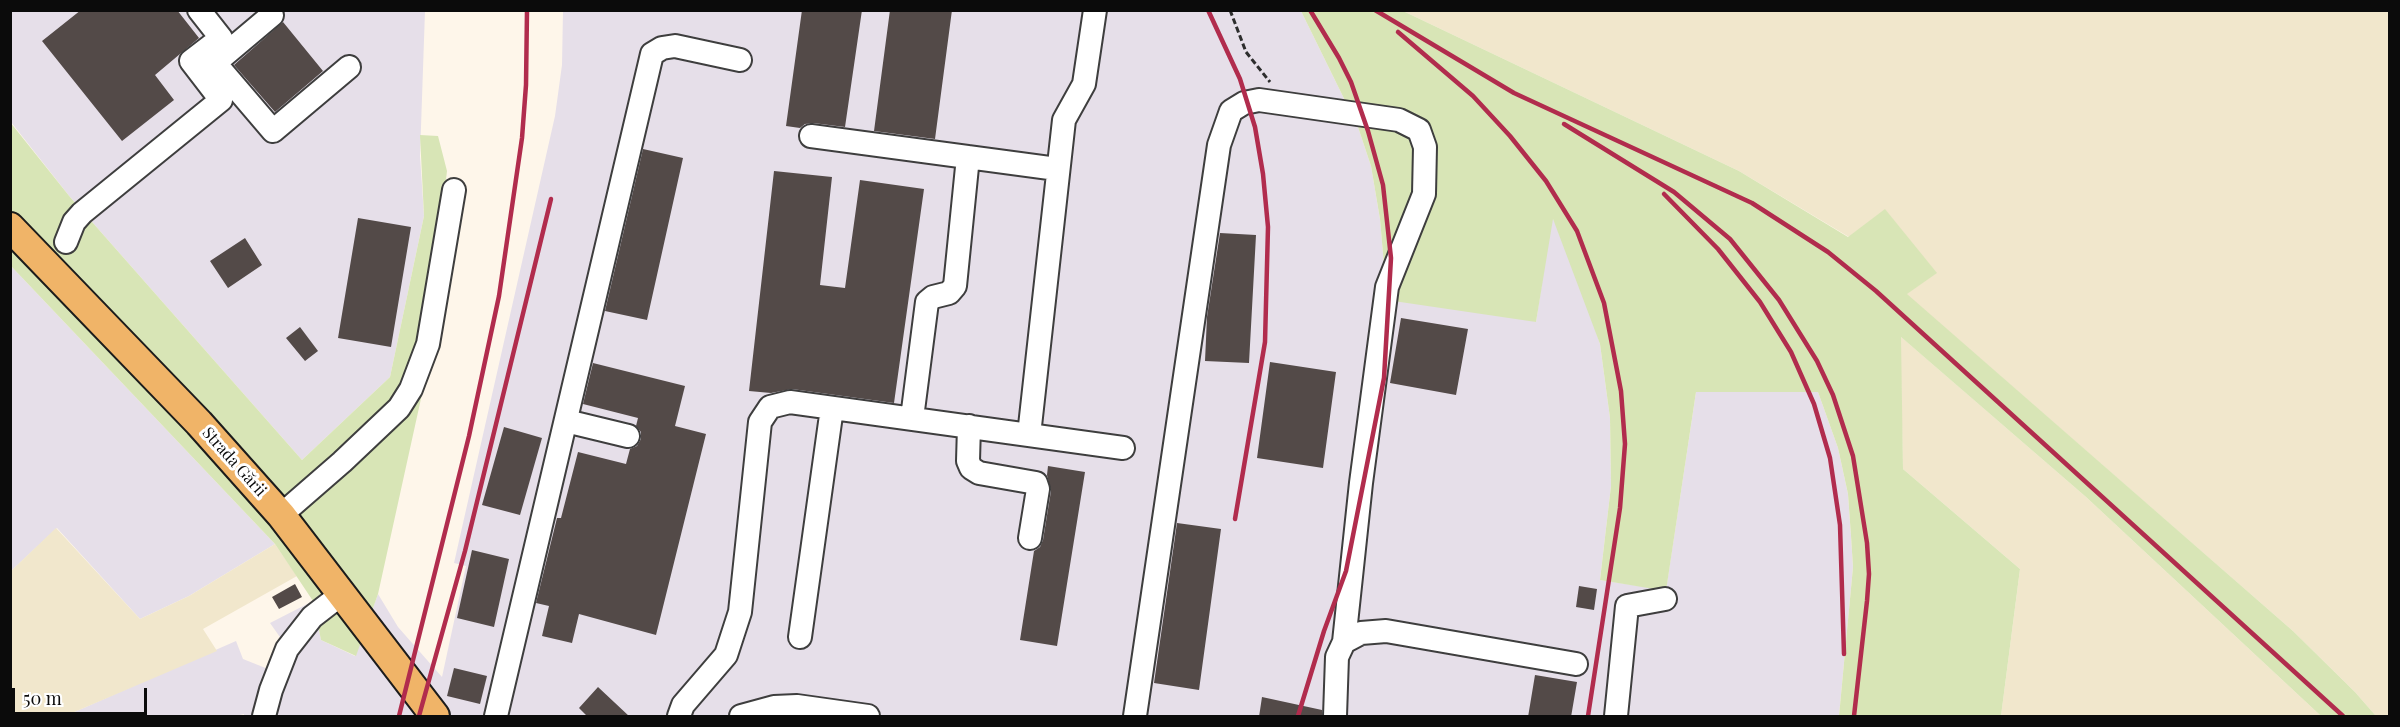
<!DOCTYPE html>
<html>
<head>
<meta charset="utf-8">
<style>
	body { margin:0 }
	#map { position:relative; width:2400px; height:727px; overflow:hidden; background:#fef6ea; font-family:"Playfair Display",serif }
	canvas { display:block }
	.frame { position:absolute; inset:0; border:12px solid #0b0b0b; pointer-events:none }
	.scale { position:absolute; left:12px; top:688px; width:135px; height:27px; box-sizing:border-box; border:3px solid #0b0b0b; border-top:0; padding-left:8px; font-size:18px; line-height:21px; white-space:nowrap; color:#0b0b0b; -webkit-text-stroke:4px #fff; paint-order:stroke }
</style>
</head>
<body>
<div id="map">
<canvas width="2400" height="727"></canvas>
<div class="frame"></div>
<div class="scale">50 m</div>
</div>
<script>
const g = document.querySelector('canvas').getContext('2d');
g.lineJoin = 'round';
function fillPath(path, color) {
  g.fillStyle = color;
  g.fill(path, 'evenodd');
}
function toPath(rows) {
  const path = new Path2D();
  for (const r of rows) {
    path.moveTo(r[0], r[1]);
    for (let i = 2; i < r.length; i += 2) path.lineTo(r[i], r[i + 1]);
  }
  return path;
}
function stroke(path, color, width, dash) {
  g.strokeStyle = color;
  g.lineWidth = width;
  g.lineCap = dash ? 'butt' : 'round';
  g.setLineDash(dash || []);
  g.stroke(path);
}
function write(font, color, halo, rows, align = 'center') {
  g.font = font + ' "Playfair Display",serif';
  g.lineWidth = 6;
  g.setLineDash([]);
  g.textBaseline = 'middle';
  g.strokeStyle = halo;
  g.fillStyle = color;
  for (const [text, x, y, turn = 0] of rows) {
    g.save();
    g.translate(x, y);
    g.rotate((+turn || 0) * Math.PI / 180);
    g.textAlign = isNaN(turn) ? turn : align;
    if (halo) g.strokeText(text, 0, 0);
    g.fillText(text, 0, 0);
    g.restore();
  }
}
const industrial = toPath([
	[11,11,425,11,420,156,424,216,390,377,302,460,70,197,11,122],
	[563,11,1301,11,1358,127,1371,166,1380,219,1384,265,1536,322,1552,217,1572,255,1600,344,1610,418,1611,486,1600,580,1666,590,1696,392,1818,392,1838,448,1848,494,1851,536,1853,567,1839,716,244,716,244,714,236,716,74,716,72,713,236,641,243,659,268,669,282,640,270,623,313,601,321,640,355,656,378,594,398,627,442,677,466,566,454,563,555,116,562,65],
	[11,266,275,544,189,596,140,619,57,528,11,571]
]);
const farmland = toPath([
	[1403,11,2389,11,2389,716,2376,716,2355,692,2293,631,1906,294,1936,273,1885,210,1849,237,1739,171],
	[1900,336,2086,497,2321,716,2001,716,2020,569,1903,469],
	[56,528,140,619,189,596,275,544,297,576,203,629,217,651,72,713,74,716,11,716,11,571]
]);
const green = toPath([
	[1301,11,1403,11,1739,171,1848,237,1885,209,1937,273,1907,294,2293,631,2355,692,2376,716,2321,716,2086,497,1901,337,1903,469,2020,569,2001,716,1839,716,1853,567,1851,536,1848,494,1838,448,1818,392,1696,392,1666,591,1600,580,1611,486,1610,418,1600,344,1553,219,1536,322,1380,299,1384,265,1380,219,1371,166,1358,127],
	[10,122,70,197,302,460,390,377,424,216,420,135,438,136,447,171,445,188,466,194,378,594,356,656,321,640,313,601,275,544,11,266]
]);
const building = toPath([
	[81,10,177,10,199,38,155,75,174,100,122,141,42,41],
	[802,10,862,10,845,127,813,123,805,124,800,128,786,126],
	[890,10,952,10,935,139,874,131],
	[283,22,323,71,275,112,234,65],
	[643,149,683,158,647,320,605,311],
	[774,171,832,177,820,285,845,288,860,180,924,189,894,403,792,389,771,393,749,391],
	[358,218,411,227,391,347,338,338],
	[1220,233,1256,235,1249,363,1205,361,1207,317],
	[245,238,262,265,228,288,210,261],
	[1401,318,1468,329,1456,395,1390,383],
	[300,327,318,351,305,361,286,338],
	[1270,362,1336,372,1323,468,1257,458],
	[593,363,685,386,675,426,706,434,656,635,579,614,572,643,542,636,549,606,536,603,557,518,561,518,578,452,626,464,630,449,637,446,641,439,641,432,636,426,638,418,583,404],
	[504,427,542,438,520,515,482,505],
	[1048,466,1085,472,1057,646,1020,640,1034,551,1040,547,1043,540,1051,491,1047,475],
	[1177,523,1221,529,1199,690,1154,683],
	[472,550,509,559,494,627,457,618],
	[295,584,302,597,279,609,272,597],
	[1579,586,1597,589,1594,610,1576,607],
	[454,668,487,676,480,704,447,696],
	[1535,675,1577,682,1571,717,1528,717],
	[598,687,630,717,588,717,579,708],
	[1262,697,1322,710,1322,717,1259,717]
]);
const path = toPath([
	[1230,10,1246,52,1270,82]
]);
const minor = toPath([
	[272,15,215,63,273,131,349,67],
	[811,136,1057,169],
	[66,242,74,222,82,213,221,100,191,61,221,38,199,10],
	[912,418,927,302,933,297,949,293,955,286,968,157],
	[566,421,628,436],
	[969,426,968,461,971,468,979,473,1036,483,1038,489,1030,538],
	[1029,435,1064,120,1084,84,1095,10],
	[281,515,342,462,399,408,411,389,428,344,454,190],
	[800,637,832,408],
	[264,716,271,690,287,649,312,617,343,593],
	[496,716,652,54,662,48,675,46,740,60],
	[679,716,683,705,726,655,740,612,760,422,770,407,790,402,1123,448],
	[741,716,774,707,797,706,868,716],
	[1135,716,1219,145,1231,111,1244,103,1259,100,1399,120,1419,130,1425,147,1424,194,1387,287,1361,483,1344,642],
	[1335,716,1337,657,1344,642,1361,633,1386,631,1576,664],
	[1616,716,1627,606,1665,599]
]);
const major = toPath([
	[10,227,199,423,281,515,435,716]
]);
const rail = toPath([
	[1208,10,1240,79,1255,127,1263,174,1268,227,1265,342,1235,519],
	[1375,10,1514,93,1752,203,1828,252,1876,291,2343,716],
	[1398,32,1473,96,1510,136,1546,181,1577,231,1604,303,1621,391,1625,444,1620,508,1588,716],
	[1564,124,1674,192,1730,239,1779,300,1817,361,1833,395,1853,456,1867,543,1869,574,1867,601,1854,716],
	[1664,194,1718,249,1760,302,1791,352,1814,404,1830,458,1840,525,1844,654],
	[399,716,469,436,499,296,522,138,526,85,527,10],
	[419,716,465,551,551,199],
	[1298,716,1324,631,1346,571,1384,378,1391,258,1383,185,1368,131,1351,82,1339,58,1310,10]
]);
const streetNames = [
	["Strada Gării",234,462,48]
];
fillPath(industrial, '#e6dfe9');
fillPath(farmland, '#f1e7cc');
fillPath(green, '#d8e5b6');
fillPath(building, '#534a48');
stroke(minor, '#3e3e3e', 26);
stroke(major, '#1c1c1c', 32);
stroke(path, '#2d2d2d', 3, [6, 3]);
stroke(minor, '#fff', 22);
stroke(major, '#f0b468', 28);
stroke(rail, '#b12c4d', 4.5);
write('16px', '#0b0b0b', '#fff', streetNames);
</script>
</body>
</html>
